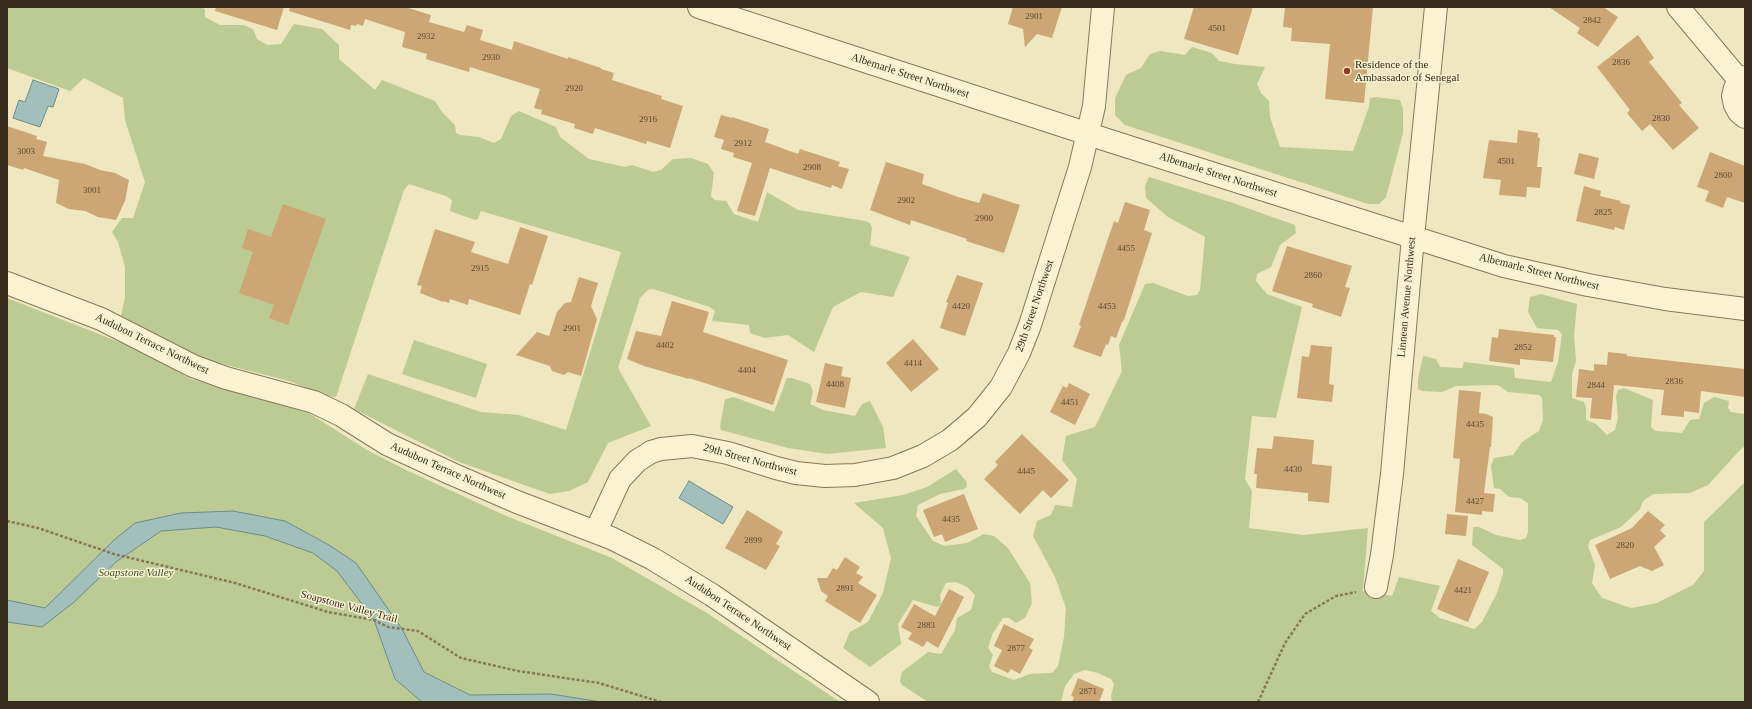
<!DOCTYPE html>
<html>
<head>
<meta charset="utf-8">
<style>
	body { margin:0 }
	#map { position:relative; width:1752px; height:709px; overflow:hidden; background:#eee7bf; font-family:"Times New Roman",serif }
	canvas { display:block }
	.frame { position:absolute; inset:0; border:8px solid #362c1c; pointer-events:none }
</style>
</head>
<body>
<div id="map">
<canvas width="1752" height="709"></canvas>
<div class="frame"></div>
</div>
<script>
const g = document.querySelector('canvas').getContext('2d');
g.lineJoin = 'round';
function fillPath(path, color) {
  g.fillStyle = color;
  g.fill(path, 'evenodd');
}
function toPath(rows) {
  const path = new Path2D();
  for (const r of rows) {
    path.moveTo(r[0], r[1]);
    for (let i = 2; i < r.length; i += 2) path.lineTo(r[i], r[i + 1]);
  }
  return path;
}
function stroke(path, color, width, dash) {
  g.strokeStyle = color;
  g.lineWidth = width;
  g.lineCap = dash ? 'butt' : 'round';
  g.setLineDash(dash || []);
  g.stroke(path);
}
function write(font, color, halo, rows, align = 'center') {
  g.font = font + ' "Times New Roman",serif';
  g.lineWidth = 3;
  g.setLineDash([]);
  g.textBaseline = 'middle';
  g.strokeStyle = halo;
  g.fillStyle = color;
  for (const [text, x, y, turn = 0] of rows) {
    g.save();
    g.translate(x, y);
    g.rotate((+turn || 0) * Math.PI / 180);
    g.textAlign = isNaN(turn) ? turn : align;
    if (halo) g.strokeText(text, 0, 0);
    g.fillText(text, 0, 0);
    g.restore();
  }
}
const green = toPath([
	[7,7,200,7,205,9,205,17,220,25,243,25,253,29,257,39,267,45,281,44,294,24,322,29,339,45,339,59,375,90,382,80,435,101,442,112,455,125,456,133,460,135,479,137,494,143,501,139,511,116,519,111,556,127,560,137,589,159,625,167,632,165,653,172,661,170,673,159,691,158,708,164,714,173,711,196,715,200,726,201,734,214,758,222,767,192,798,210,865,221,870,223,872,228,870,245,910,257,893,297,861,292,833,307,814,352,788,335,765,338,750,333,749,325,712,321,715,311,710,307,653,289,648,290,640,298,618,368,651,426,608,443,588,482,569,491,550,494,459,462,354,409,368,374,481,412,519,415,566,430,621,252,481,211,478,219,475,220,450,211,452,200,446,196,409,184,404,190,336,397,327,396,289,381,207,360,121,316,125,297,125,267,118,242,112,232,122,218,133,218,145,182,125,120,123,98,84,78,70,91,7,68],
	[1192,47,1212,53,1219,61,1235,64,1265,67,1257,84,1261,93,1269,101,1270,117,1280,147,1353,151,1369,107,1370,98,1375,97,1400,100,1403,109,1403,133,1386,197,1379,204,1368,204,1125,125,1115,115,1115,98,1126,75,1141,68,1150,54,1160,51,1185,55],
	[1149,177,1230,202,1295,225,1296,233,1280,245,1271,267,1257,274,1256,281,1267,294,1302,307,1276,418,1252,416,1245,479,1252,491,1249,528,1304,535,1368,528,1363,591,1392,596,1399,577,1440,586,1431,611,1440,618,1474,629,1482,622,1497,593,1503,574,1503,569,1472,545,1473,527,1479,527,1496,535,1520,540,1526,538,1528,532,1528,503,1520,498,1509,497,1500,489,1494,488,1491,466,1494,458,1513,455,1522,442,1539,431,1543,420,1542,398,1539,395,1508,392,1498,385,1456,386,1442,392,1422,391,1418,389,1418,379,1423,356,1436,359,1440,367,1462,368,1464,362,1514,368,1515,378,1551,382,1558,362,1562,334,1558,330,1537,328,1528,312,1530,297,1541,294,1577,304,1574,336,1576,361,1572,374,1572,398,1584,402,1586,408,1586,420,1596,424,1607,435,1615,430,1618,418,1616,396,1618,390,1624,388,1653,400,1651,427,1656,431,1682,433,1690,420,1699,419,1704,403,1714,397,1729,401,1728,408,1731,412,1745,414,1745,446,1740,450,1708,485,1690,493,1653,494,1643,501,1640,509,1621,527,1590,540,1588,546,1595,565,1592,583,1602,598,1631,608,1657,603,1693,585,1704,571,1704,522,1745,482,1745,702,1112,702,1111,696,1114,684,1111,679,1098,673,1085,670,1074,674,1065,686,1061,702,928,702,902,685,900,681,902,672,928,652,941,654,955,630,957,618,971,610,975,595,967,587,956,582,946,583,940,595,941,605,937,607,913,600,898,624,901,644,870,667,843,648,850,632,868,622,883,593,891,558,883,528,854,503,903,495,927,487,956,469,966,481,967,486,964,489,940,494,918,505,916,516,933,541,945,546,967,543,984,534,994,536,1008,548,1030,583,1032,603,1025,618,1016,623,1009,618,1003,618,993,633,988,648,993,655,989,666,992,672,1014,680,1030,674,1052,673,1058,666,1064,637,1066,608,1055,577,1033,536,1037,521,1051,515,1055,505,1072,507,1077,479,1062,460,1066,436,1095,427,1122,371,1119,345,1145,284,1153,283,1188,296,1197,295,1200,290,1205,237,1168,217,1146,198,1145,186],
	[7,298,132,347,191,379,309,413,367,450,404,469,504,515,612,558,707,613,840,702,7,702],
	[414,340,487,364,476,398,402,374],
	[787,378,792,378,810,384,813,392,810,404,823,410,855,416,862,404,870,401,883,427,886,448,827,454,788,448,721,430,720,427,725,399,734,397,774,412]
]);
const water = toPath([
	[33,80,59,89,53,107,48,106,40,127,13,118,19,100,25,102,33,80],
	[689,481,733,507,723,524,679,498,689,481],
	[233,511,285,521,329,545,356,563,402,629,424,672,470,695,551,694,601,702,422,702,395,679,374,620,337,571,313,553,265,536,216,527,161,531,116,562,73,603,42,627,7,622,7,600,45,608,114,540,135,523,181,513,233,511]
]);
const building = toPath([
	[216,7,284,7,277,30,215,11],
	[290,7,405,7,431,15,429,22,464,32,467,25,483,30,480,40,512,50,514,41,568,59,568,57,601,68,601,69,614,73,612,80,662,96,661,99,683,106,670,148,647,141,646,144,595,128,593,134,574,128,575,124,541,114,542,110,534,108,540,89,470,67,469,72,426,59,427,54,402,47,405,32,365,19,363,26,357,24,356,26,351,25,350,30,289,11],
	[1013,7,1062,7,1052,38,1037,34,1025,47,1023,29,1008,24],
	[1194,7,1253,7,1238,55,1184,39],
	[1285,7,1373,7,1364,103,1325,99,1330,44,1291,41,1292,28,1283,27],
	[1549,7,1603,7,1618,17,1598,47,1577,33,1580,28],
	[1638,35,1654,58,1649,62,1682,103,1679,105,1699,128,1673,150,1650,124,1642,131,1627,113,1630,110,1597,67],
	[721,115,732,118,732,117,769,129,765,142,798,154,800,149,840,162,838,166,849,169,842,189,832,185,831,188,770,168,755,216,737,211,752,163,733,157,734,153,721,149,724,140,714,137],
	[7,126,37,136,36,139,47,142,43,156,85,164,100,170,115,173,129,180,125,201,116,220,98,217,85,211,69,209,56,203,59,180,24,168,23,170,7,165],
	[1518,130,1538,133,1538,138,1540,138,1537,167,1542,167,1540,188,1527,187,1526,197,1499,195,1501,180,1483,178,1489,140,1517,143],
	[1710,152,1745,166,1745,203,1727,197,1723,208,1705,201,1709,191,1697,187],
	[1579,153,1599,158,1594,179,1574,174],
	[886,162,924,174,922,184,958,197,979,203,983,193,1020,205,1004,253,966,241,967,239,911,220,910,225,870,210],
	[1584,186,1601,191,1600,196,1621,201,1620,203,1630,205,1624,230,1615,227,1614,230,1576,221],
	[1125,202,1150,210,1144,230,1152,233,1124,320,1122,322,1116,338,1111,336,1108,345,1106,344,1101,357,1073,347,1081,326,1079,325,1114,221,1118,223],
	[283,204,326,219,288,325,269,318,274,305,239,293,253,252,242,248,248,229,271,237],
	[520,227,548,236,532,285,530,284,520,315,469,299,468,305,450,299,449,303,443,301,443,302,420,293,422,286,417,285,435,229,475,242,471,252,508,264],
	[1287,246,1352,266,1345,287,1350,288,1341,317,1312,307,1313,304,1272,291],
	[957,275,983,283,965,336,940,328,948,303,946,302],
	[579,277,598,283,591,306,597,319,581,376,568,372,564,375,552,371,550,366,516,355,537,332,549,336,557,312,565,303,571,302],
	[672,301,709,312,703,332,788,360,773,405,689,378,689,379,644,366,627,359,636,331,661,336],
	[1499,329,1554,335,1554,337,1556,337,1553,362,1520,359,1520,365,1489,361,1492,337,1498,338],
	[913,339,939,369,911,392,886,363],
	[1311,345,1332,347,1329,384,1334,385,1332,402,1297,398,1302,356,1309,357],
	[1608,352,1627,354,1627,356,1745,369,1745,397,1701,391,1699,413,1684,411,1684,417,1661,415,1664,390,1614,385,1611,420,1590,418,1592,398,1576,397,1579,369,1594,371,1594,364,1607,365],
	[825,363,843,367,841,376,851,378,845,408,816,402],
	[1069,383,1090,394,1075,425,1050,412,1063,386,1067,388],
	[1459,390,1481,392,1479,413,1486,414,1493,417,1491,447,1490,447,1484,493,1495,494,1493,512,1482,511,1482,515,1455,512,1460,459,1453,458],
	[1022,434,1069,480,1051,498,1043,490,1020,514,984,479,998,465,995,462],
	[1274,436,1314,440,1312,464,1332,466,1329,503,1308,501,1308,493,1256,488,1257,474,1254,474,1257,448,1272,449],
	[964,494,978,529,945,542,942,534,934,537,923,510],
	[747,510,783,532,776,544,780,546,766,570,725,548],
	[1648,511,1665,525,1660,530,1666,536,1654,547,1664,565,1652,571,1640,566,1610,579,1595,545,1632,528],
	[1447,514,1468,516,1466,536,1445,534],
	[845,557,860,567,856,573,863,577,858,583,877,595,860,623,825,601,828,596,821,591,817,578,827,578,833,568,837,570],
	[1458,559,1489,572,1468,622,1437,609],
	[949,589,964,597,938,648,927,641,923,647,908,639,912,633,901,627,914,604,935,616],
	[1004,624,1034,639,1029,648,1033,650,1020,674,1011,669,1008,673,994,666,1002,650,994,646],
	[1078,678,1104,689,1099,702,1072,702,1074,697,1071,696]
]);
const path = toPath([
	[7,521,38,528,114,554,235,583,328,612,374,620,388,627,418,631,461,658,518,671,599,683,661,702],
	[1258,702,1285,643,1305,614,1336,596,1356,592]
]);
const minor = toPath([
	[699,7,1110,141,1504,266,1588,285,1665,299,1745,309],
	[1678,7,1740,81],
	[1745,77,1740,81,1735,88,1733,96,1735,105,1739,112,1745,117],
	[7,283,101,319,193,366,226,378,314,402,341,415,387,444,452,474,517,502,611,538,653,559,712,595,868,702],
	[596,531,620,479,637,461,651,452,661,449,692,446,728,453,776,468,796,473,825,476,855,475,893,468,923,456,950,440,977,417,1001,387,1019,353,1030,325,1080,167,1094,106,1103,7],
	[1376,587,1382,555,1392,474,1413,237,1436,7]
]);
const markers = [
	[1347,71,4,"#953828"]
];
const numberNames = [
	["2901",1034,17],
	["2842",1592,21],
	["4501",1217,29],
	["2932",426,37],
	["2930",491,58],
	["2836",1621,63],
	["2920",574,89],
	["2830",1661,119],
	["2916",648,120],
	["2912",743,144],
	["3003",26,152],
	["4501",1506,162],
	["2908",812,168],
	["2800",1723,176],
	["3001",92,191],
	["2902",906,201],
	["2825",1603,213],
	["2900",984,219],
	["4455",1126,249],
	["2915",480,269],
	["2860",1313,276],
	["4420",961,307],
	["4453",1107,307],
	["2901",572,329],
	["4402",665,346],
	["2852",1523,348],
	["4414",913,364],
	["4404",747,371],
	["2836",1674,382],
	["4408",835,385],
	["2844",1596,386],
	["4451",1070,403],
	["4435",1475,425],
	["4430",1293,470],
	["4445",1026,472],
	["4427",1475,502],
	["4435",951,520],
	["2899",753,541],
	["2820",1625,546],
	["2891",845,589],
	["4421",1463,591],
	["2883",926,626],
	["2877",1016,649],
	["2871",1088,692]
];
const poiNames = [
	["Residence of the",1355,65],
	["Ambassador of Senegal",1355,78]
];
const streetNames = [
	["Albemarle Street Northwest",910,76,18],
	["Albemarle Street Northwest",1218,175,18],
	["Albemarle Street Northwest",1539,272,14],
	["Linnean Avenue Northwest",1407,297,-85],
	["29th Street Northwest",1035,306,-71],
	["Audubon Terrace Northwest",152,344,26],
	["29th Street Northwest",750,460,15],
	["Audubon Terrace Northwest",448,471,24],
	["Soapstone Valley Trail",349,607,15],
	["Audubon Terrace Northwest",738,613,34]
];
const parkNames = [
	["Soapstone Valley",136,573]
];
fillPath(green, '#bccb93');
fillPath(water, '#a2bfbb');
stroke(water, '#6a8d8a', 1);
fillPath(building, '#cca675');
stroke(minor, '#867857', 24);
stroke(path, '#867857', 2.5, [3, 2]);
stroke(minor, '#f9f3d2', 22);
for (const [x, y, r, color] of markers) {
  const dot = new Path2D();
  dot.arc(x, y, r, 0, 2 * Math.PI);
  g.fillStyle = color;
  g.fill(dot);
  stroke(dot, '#f5f0ce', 1.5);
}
write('9px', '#5c4a32', null, numberNames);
write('11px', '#362c1c', '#f5f0ce', poiNames, 'left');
write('11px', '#362c1c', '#f5f0ce', streetNames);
write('italic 11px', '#3f5223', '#f5f0ce', parkNames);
</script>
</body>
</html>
